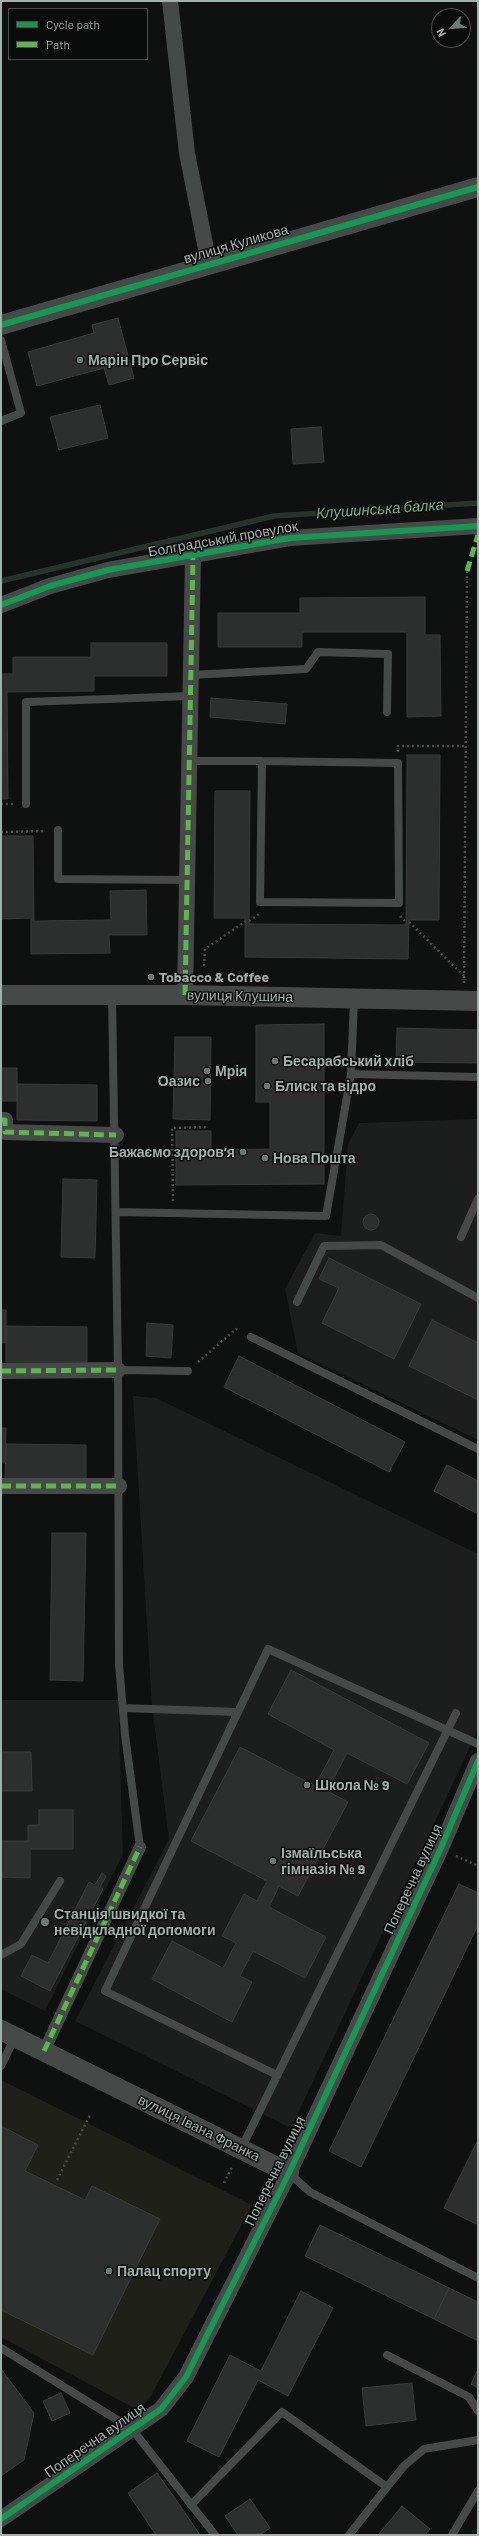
<!DOCTYPE html>
<html>
<head>
<meta charset="utf-8">
<style>
	body { margin:0 }
	#map { position:relative; width:479px; height:2536px; overflow:hidden; background:#0f1010; font-family:Barlow,sans-serif }
	canvas { display:block }
	.frame { position:absolute; inset:0; border:2px solid #a0b1aa; pointer-events:none }
	.legend { position:absolute; left:8px; top:8px; width:140px; height:52px; box-sizing:border-box; background:#0a0b0b; border:1px solid #464d4b; margin:0; padding:5px 7px; list-style:none; font-size:12px; color:#a0b1aa }
	.legend li { display:flex; align-items:center; gap:8px; height:20px }
	.legend b { width:20px; border:1px solid #464d4b }
	.north { position:absolute; left:431px; top:8px; width:40px; height:40px; box-sizing:border-box; background:#0a0b0b; border:1px solid #464d4b; border-radius:50%; rotate:244deg; font-size:11px; font-weight:700; line-height:16px; text-align:center; color:#a0b1aa }
	.north::after { content:''; display:block; margin:auto; width:14px; height:18px; background:#6d7974; clip-path:polygon(50% 0,100% 100%,50% 72%,0 100%) }
</style>
</head>
<body>
<div id="map">
<canvas width="479" height="2536"></canvas>
<div class="frame"></div>
<ul class="legend">
<li><b style="height:5px;background:#139951"></b>Cycle path</li>
<li><b style="height:5px;background:#58b947"></b>Path</li>
</ul>
<div class="north">N</div>
</div>
<script>
const g = document.querySelector('canvas').getContext('2d');
g.lineJoin = 'round';
function fillPath(path, color) {
  g.fillStyle = color;
  g.fill(path, 'evenodd');
}
function toPath(rows) {
  const path = new Path2D();
  for (const r of rows) {
    if (r.length === 3) {
      path.moveTo(r[0] + r[2], r[1]);
      path.arc(r[0], r[1], r[2], 0, 2 * Math.PI);
      continue;
    }
    path.moveTo(r[0], r[1]);
    for (let i = 2; i < r.length; i += 2) path.lineTo(r[i], r[i + 1]);
  }
  return path;
}
function stroke(path, color, width, dash) {
  g.strokeStyle = color;
  g.lineWidth = width;
  g.lineCap = dash ? 'butt' : 'round';
  g.setLineDash(dash || []);
  g.stroke(path);
}
function write(font, color, halo, rows, align = 'center') {
  g.font = font + ' Barlow,sans-serif';
  g.lineWidth = 3;
  g.setLineDash([]);
  g.textBaseline = 'middle';
  g.strokeStyle = halo;
  g.fillStyle = color;
  for (const [text, x, y, turn = 0] of rows) {
    g.save();
    g.translate(x, y);
    g.rotate((+turn || 0) * Math.PI / 180);
    g.textAlign = isNaN(turn) ? turn : align;
    if (halo) g.strokeText(text, 0, 0);
    g.fillText(text, 0, 0);
    g.restore();
  }
}
const built = toPath([
	[478,1119,478,1440,298,1353,285,1289,315,1233,341,1236,348,1144,359,1123],
	[133,1396,156,1398,478,1554,478,1730,291,2128,75,2021,169,1839,152,1706],
	[1,1700,118,1700,123,1854,45,2011,1,1989]
]);
const green = toPath([
	[1,2080,252,2205,151,2396,143,2405,134,2408,1,2337]
]);
const stream = toPath([
	[1,581,274,516,478,503]
]);
const building = toPath([
	[118,318,134,378,109,385,104,368,37,386,28,352,94,333,92,325,118,318],
	[100,405,108,438,59,450,50,417,100,405],
	[321,427,324,462,293,464,291,429,321,427],
	[425,597,425,635,440,635,441,716,407,717,407,632,302,632,302,647,218,647,218,613,300,613,300,598,425,597],
	[91,643,167,643,167,676,94,676,94,691,7,692,8,799,1,799,1,674,13,674,13,657,91,657,91,643],
	[211,698,287,704,285,724,210,717,211,698],
	[407,755,440,755,439,920,409,920,408,959,245,957,245,918,214,918,215,791,250,791,249,924,406,925,407,755],
	[1,836,33,836,34,921,111,920,110,891,146,890,147,935,109,935,110,953,31,954,31,918,1,919,1,836],
	[324,1024,324,1184,176,1185,176,1131,211,1131,211,1150,270,1149,270,1102,256,1102,256,1025,324,1024],
	[397,1028,478,1030,478,1063,396,1062,397,1028],
	[175,1037,211,1037,210,1120,173,1119,175,1037],
	[1,1068,17,1068,17,1101,1,1101,1,1068],
	[17,1084,97,1085,97,1121,17,1120,17,1084],
	[63,1179,97,1180,95,1258,61,1257,63,1179],
	[371,1222,8],
	[329,1258,421,1304,394,1359,322,1323,339,1288,319,1279,329,1258],
	[1,1310,6,1310,6,1343,1,1343,1,1310],
	[432,1320,478,1343,478,1400,409,1366,432,1320],
	[147,1323,173,1325,171,1358,146,1356,147,1323],
	[6,1326,87,1327,87,1362,6,1362,6,1326],
	[239,1356,405,1442,389,1472,224,1387,239,1356],
	[1,1428,6,1428,5,1462,1,1462,1,1428],
	[6,1444,86,1445,86,1481,5,1480,6,1444],
	[447,1465,478,1481,478,1514,434,1491,447,1465],
	[52,1533,86,1533,83,1681,50,1680,52,1533],
	[291,1670,429,1743,407,1784,347,1753,327,1791,348,1802,298,1896,279,1886,269,1907,326,1937,305,1978,253,1951,240,1976,252,1982,232,2022,152,1979,172,1941,223,1968,236,1943,222,1936,244,1894,257,1901,267,1881,191,1841,240,1747,315,1786,334,1750,268,1714,291,1670],
	[1,1715,1,1752,31,1752,32,1791,1,1791,1,1715],
	[39,1810,73,1810,73,1849,30,1849,30,1878,1,1877,1,1841,28,1841,28,1825,39,1825,39,1810],
	[102,1873,106,1876,100,1887,103,1889,50,1991,21,1976,32,1955,48,1963,89,1882,95,1885,102,1873],
	[459,1884,478,1893,478,1925,361,2167,329,2151,459,1884],
	[1,2126,38,2145,25,2171,85,2200,92,2186,160,2219,93,2355,1,2310,1,2126],
	[478,2140,478,2219,476,2224,444,2208,478,2140],
	[320,2225,449,2288,434,2319,305,2256,320,2225],
	[449,2288,478,2302,478,2341,434,2319,449,2288],
	[301,2291,333,2308,288,2396,258,2380,219,2457,187,2441,230,2355,261,2371,301,2291],
	[1,2369,34,2413,24,2460,1,2476,1,2369],
	[478,2369,478,2388,471,2384,478,2369],
	[412,2383,416,2420,366,2426,362,2388,412,2383],
	[61,2393,70,2413,52,2421,43,2401,61,2393],
	[157,2473,179,2504,200,2535,156,2535,128,2493,157,2473],
	[250,2499,270,2528,260,2535,238,2535,225,2516,250,2499],
	[402,2506,430,2529,425,2535,378,2535,402,2506]
]);
const path = toPath([
	[398,752,398,746,466,746],
	[1,804,13,804],
	[1,832,46,831],
	[400,916,406,922],
	[249,921,259,914],
	[409,922,464,976],
	[204,966,205,949,246,921],
	[464,983,467,571],
	[173,1201,172,1128,209,1127],
	[198,1362,236,1329,240,1331],
	[456,1856,478,1866],
	[57,2180,90,2115],
	[224,2183,233,2165]
]);
const service = toPath([
	[1,340,21,413,1,421],
	[191,675,306,669,318,652,388,654,387,712],
	[189,761,262,761,398,763,399,903,260,902,262,761],
	[26,804,26,702,190,696],
	[58,830,58,879,187,880],
	[112,995,118,1370,119,1664,125,1735,140,1847],
	[351,1074,478,1077],
	[116,1212,326,1216,351,1074,354,999],
	[461,1237,478,1199],
	[297,1302,324,1246,381,1245,478,1298],
	[251,1337,478,1449],
	[118,1370,188,1371],
	[123,1708,238,1712],
	[1,1955,21,1944,60,1881],
	[1,2066,15,2037],
	[277,2075,105,1991,268,1649,478,1744],
	[241,2149,456,1713],
	[289,2173,310,2192,478,2278],
	[1,2348,132,2429,215,2535],
	[387,2355,469,2397,478,2411],
	[387,2487,404,2466,424,2449,478,2440],
	[191,2505,282,2412,387,2487,349,2535],
	[452,2535,478,2491]
]);
const pedestrian = toPath([
	[44,2051,140,1847]
]);
const minor = toPath([
	[170,1,187,153,209,264],
	[1,605,50,586,108,570,290,538,478,526],
	[185,995,193,556],
	[1,1120,5,1120,5,1132,116,1135],
	[1,1371,118,1370],
	[1,1486,119,1486],
	[1,2519,161,2409,186,2377,289,2173,441,1848,478,1761]
]);
const tertiary = toPath([
	[1,325,478,187],
	[1,995,185,995,478,1001],
	[1,2030,289,2173]
]);
const quiet = toPath([
	[467,571,478,535],
	[185,995,193,556],
	[1,1120,5,1120,5,1132,116,1135],
	[1,1371,118,1370],
	[1,1486,119,1486],
	[44,2051,140,1847]
]);
const cycleway = toPath([
	[1,325,478,187],
	[1,605,50,586,108,570,290,538,478,526],
	[1,2519,161,2409,186,2377,289,2173,441,1848,478,1761]
]);
const markers = [
	[80,360,4,"#6d7974"],
	[151,977,4,"#6d7974"],
	[275,1061,4,"#6d7974"],
	[207,1071,4,"#6d7974"],
	[208,1081,4,"#6d7974"],
	[267,1086,4,"#6d7974"],
	[243,1152,4,"#6d7974"],
	[265,1158,4,"#6d7974"],
	[307,1785,4,"#6d7974"],
	[273,1861,4,"#6d7974"],
	[45,1922,5,"#6d7974"],
	[109,2271,4,"#6d7974"]
];
const streetNames = [
	["вулиця Куликова",236,244,-16],
	["Болградський провулок",223,539,-10],
	["вулиця Клушина",240,996,1],
	["Поперечна вулиця",413,1879,-65],
	["вулиця Івана Франка",199,2128,26],
	["Поперечна вулиця",275,2171,-64],
	["Поперечна вулиця",95,2440,-35]
];
const poiNames = [
	["Марін Про Сервіс",88,360],
	["Tobacco & Coffee",159,977],
	["Бесарабський хліб",283,1061],
	["Мрія",215,1071],
	["Оазис",200,1081,"right"],
	["Блиск та відро",275,1086],
	["Бажаємо здоровʼя",235,1152,"right"],
	["Нова Пошта",273,1158],
	["Школа № 9",315,1785],
	["Ізмаїльська",281,1853],
	["гімназія № 9",281,1869],
	["Станція швидкої та",54,1914],
	["невідкладної допомоги",54,1930],
	["Палац спорту",117,2271]
];
const waterNames = [
	["Клушинська балка",380,509,-4]
];
fillPath(built, '#1c1e1e');
fillPath(green, '#20201a');
stroke(stream, '#27342b', 5.5);
fillPath(building, '#2d2e2e');
stroke(building, '#383c3b', 1);
stroke(path, '#464b49', 2.5, [2, 3]);
stroke(service, '#454948', 8);
stroke(pedestrian, '#454948', 12);
stroke(minor, '#454948', 16);
stroke(tertiary, '#454948', 20);
stroke(quiet, '#58b947', 5, [10, 5]);
stroke(cycleway, '#139951', 6);
for (const [x, y, r, color] of markers) {
  const dot = new Path2D();
  dot.arc(x, y, r, 0, 2 * Math.PI);
  g.fillStyle = color;
  g.fill(dot);
  stroke(dot, '#0a0b0b', 1.5);
}
write('14px', '#a0b1aa', '#0a0b0b', streetNames);
write('bold 14px', '#a0b1aa', '#0a0b0b', poiNames, 'left');
write('italic 15px', '#77ad88', '#0a0b0b', waterNames);
</script>
</body>
</html>
